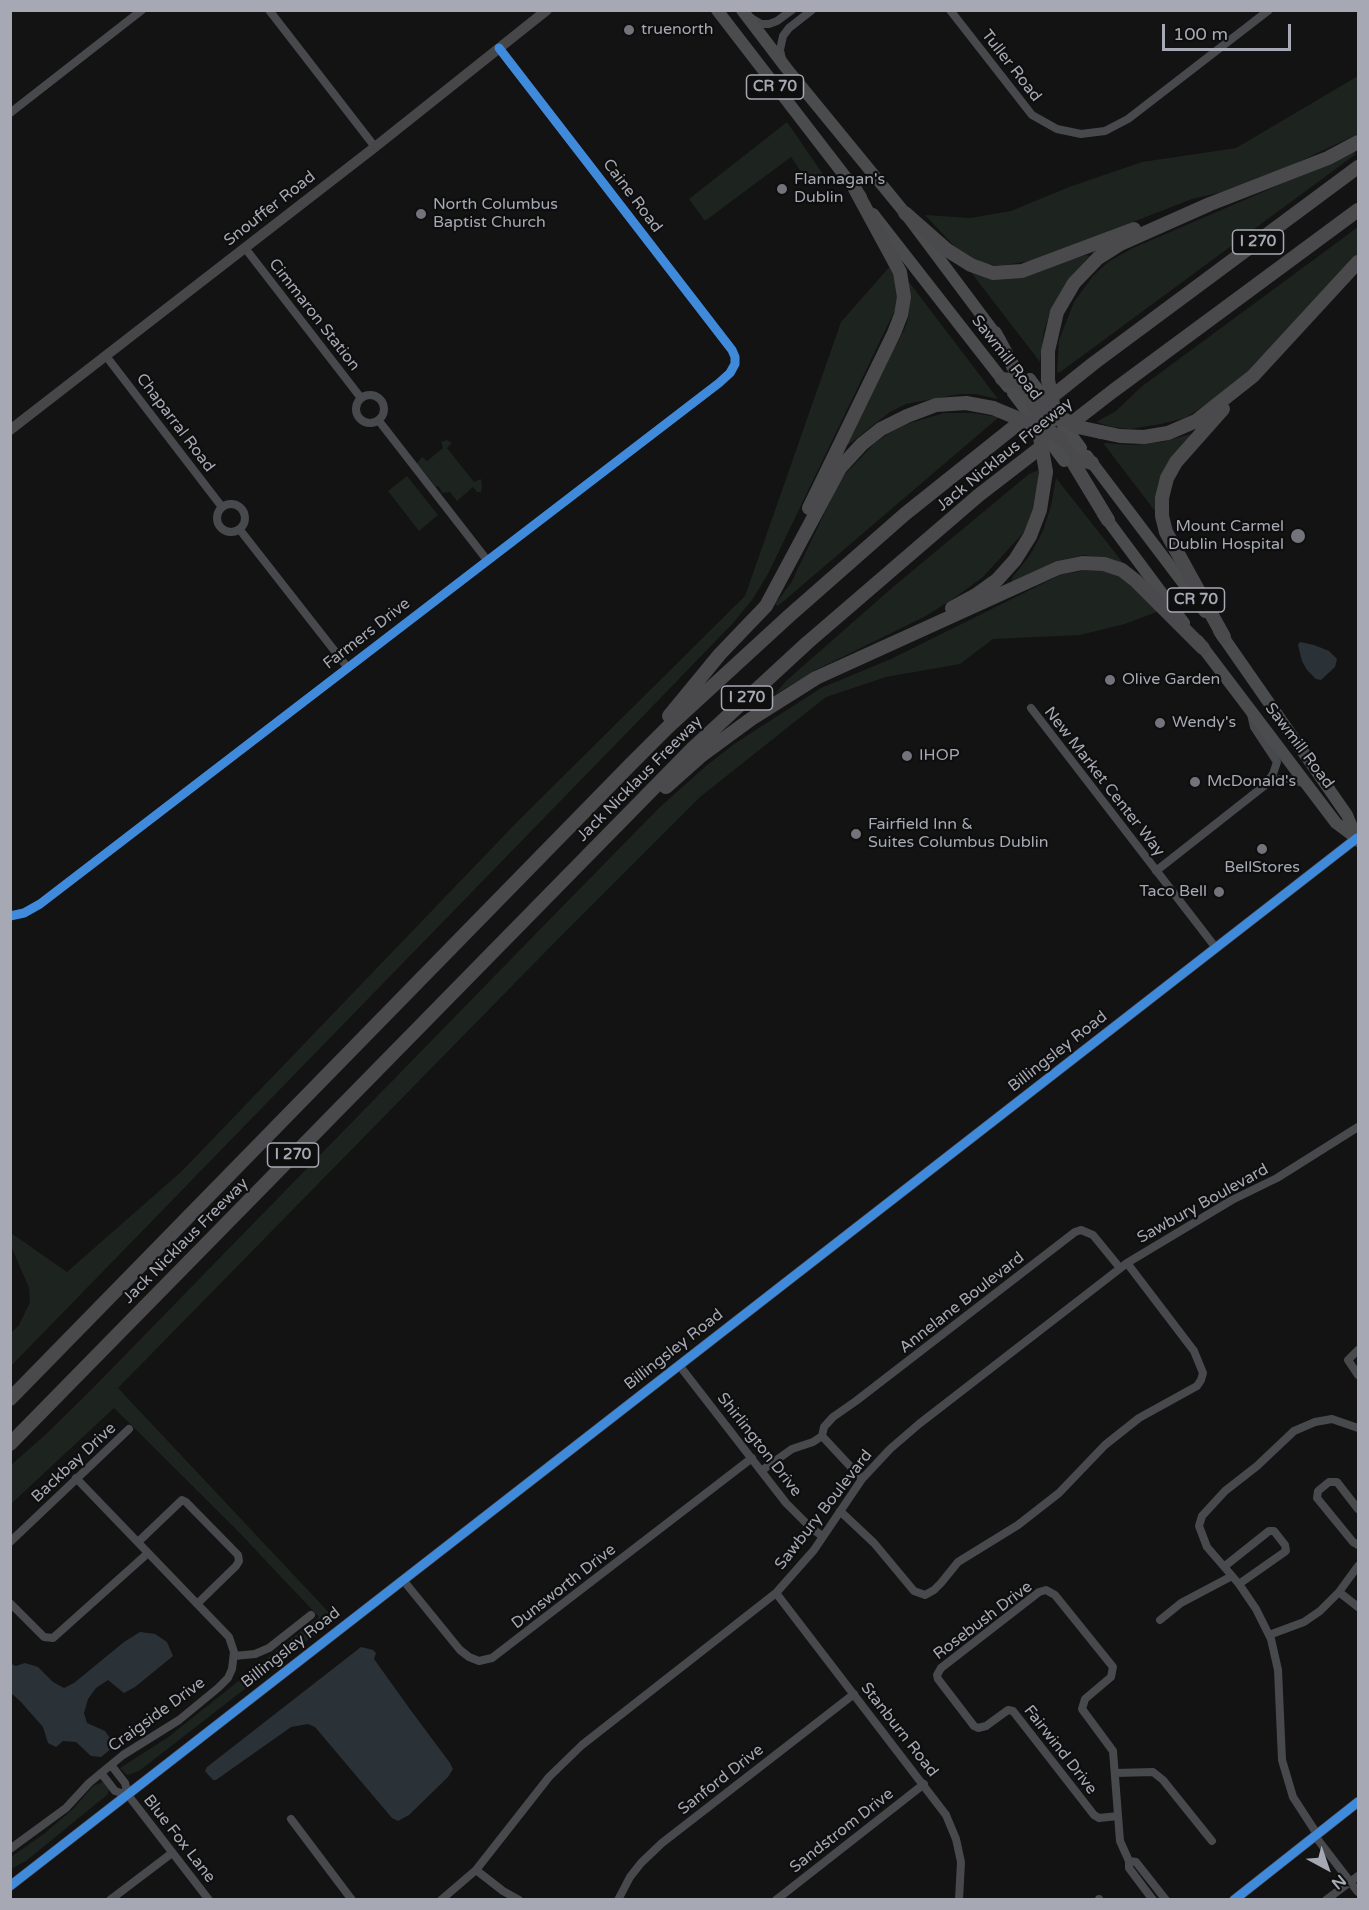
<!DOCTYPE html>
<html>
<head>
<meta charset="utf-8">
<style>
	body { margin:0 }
	#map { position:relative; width:1369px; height:1910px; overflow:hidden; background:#131314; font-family:"Varela Round",sans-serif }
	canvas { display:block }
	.frame { position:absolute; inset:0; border:12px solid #a6a9b3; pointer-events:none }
	.north { position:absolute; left:1297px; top:1838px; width:60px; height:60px; -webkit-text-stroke:4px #0e0e0f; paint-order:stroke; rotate:140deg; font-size:16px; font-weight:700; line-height:24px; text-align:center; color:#a6a9b3 }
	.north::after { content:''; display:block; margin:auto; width:21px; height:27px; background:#a6a9b3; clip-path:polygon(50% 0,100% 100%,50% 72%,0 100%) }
	.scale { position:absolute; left:1162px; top:24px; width:129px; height:27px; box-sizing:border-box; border:3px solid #a6a9b3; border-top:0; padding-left:8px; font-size:18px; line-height:21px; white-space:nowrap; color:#a6a9b3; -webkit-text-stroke:4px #0e0e0f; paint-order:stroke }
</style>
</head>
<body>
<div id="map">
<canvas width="1369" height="1910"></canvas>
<div class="frame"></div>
<div class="north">N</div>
<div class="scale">100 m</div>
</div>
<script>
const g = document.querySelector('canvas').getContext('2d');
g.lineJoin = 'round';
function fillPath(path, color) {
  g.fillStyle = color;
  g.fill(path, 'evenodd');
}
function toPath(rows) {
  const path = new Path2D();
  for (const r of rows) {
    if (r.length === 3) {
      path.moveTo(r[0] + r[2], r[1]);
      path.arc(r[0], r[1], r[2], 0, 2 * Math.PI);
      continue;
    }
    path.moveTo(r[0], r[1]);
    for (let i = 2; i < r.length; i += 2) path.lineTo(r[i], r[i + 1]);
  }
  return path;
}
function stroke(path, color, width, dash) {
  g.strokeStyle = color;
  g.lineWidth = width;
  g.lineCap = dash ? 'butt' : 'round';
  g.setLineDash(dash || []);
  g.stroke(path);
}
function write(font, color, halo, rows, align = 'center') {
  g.font = font + ' "Varela Round",sans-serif';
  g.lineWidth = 4.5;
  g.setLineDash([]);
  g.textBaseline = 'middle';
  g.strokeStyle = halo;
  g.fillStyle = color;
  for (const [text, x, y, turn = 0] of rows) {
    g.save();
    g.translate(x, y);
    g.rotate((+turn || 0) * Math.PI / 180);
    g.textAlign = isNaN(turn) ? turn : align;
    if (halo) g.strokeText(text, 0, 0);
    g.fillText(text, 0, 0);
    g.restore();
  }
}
const green = toPath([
	[1358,76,1358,134,1292,165,1222,192,1192,199,1035,260,1000,266,974,262,975,259,954,246,925,215,970,218,1011,211,1069,187,1142,162,1236,148],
	[787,122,825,177,811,187,791,157,705,221,689,199],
	[1353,150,1356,154,1059,373,1057,371,1059,340,1074,302,1093,276,1108,262,1133,248,1314,170],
	[1358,227,1358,254,1260,360,1227,391,1185,418,1161,424,1130,429,1112,427,1096,422,1116,411,1141,387],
	[1086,255,1090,256,1070,278,1050,312,1044,331,1040,362,970,271,1013,278],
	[891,265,899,291,895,310,768,574,752,600,733,623,647,712,11,1366,11,1333,19,1325,30,1302,29,1288,11,1246,11,1233,67,1272,182,1171,518,821,745,596,841,322],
	[909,282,998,399,975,394,960,394,906,404,890,412,848,445,846,443,863,408,904,330,908,319],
	[944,413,973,413,999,417,778,606,775,604,791,583,834,493,845,474,875,443,891,432,907,424],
	[1195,433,1180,448,1158,515,1103,443,1132,445,1162,442],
	[447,440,452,443,447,448,474,482,481,479,482,486,481,492,477,492,473,487,457,501,450,492,441,493,442,492,438,486,436,487,417,463,422,457,427,461,443,448,441,442],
	[1039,470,1035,506,1025,531,983,577,957,596,926,616,818,669,774,695,786,681,893,587,1029,474],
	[407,476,438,515,419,531,388,491],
	[1056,478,1124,564,1104,558,1083,555,1067,559,1012,583,1012,578,1030,555,1043,531,1051,506],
	[1085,570,1108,571,1127,579,1159,611,1125,624,1080,635,993,639,960,664,886,677,826,697,700,797,558,939,118,1388,335,1619,139,1771,127,1775,120,1768,167,1738,319,1617,233,1526,114,1408,11,1504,11,1465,44,1436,89,1392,556,913,660,807,706,766,734,744,821,688,891,659,1060,575],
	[103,1782,109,1790,107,1795,26,1861,11,1869,11,1857,45,1833,74,1808,93,1786]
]);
const water = toPath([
	[1300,642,1314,645,1329,651,1337,659,1335,667,1321,680,1316,679,1307,670,1302,661,1298,645],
	[140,1632,155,1634,167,1642,173,1656,135,1687,124,1693,108,1680,96,1688,88,1699,84,1713,87,1723,105,1731,112,1741,112,1748,101,1757,91,1756,76,1742,63,1741,56,1747,48,1743,43,1727,21,1702,11,1693,11,1664,16,1666,25,1663,38,1667,53,1682,64,1688,74,1683,124,1642],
	[361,1647,373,1650,376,1653,374,1659,412,1712,450,1763,453,1769,448,1777,409,1815,398,1821,392,1818,315,1727,308,1724,291,1727,216,1780,213,1780,205,1771,207,1767]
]);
const street = toPath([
	[269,10,375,147],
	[950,10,1032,115,1057,129,1081,134,1105,131,1128,119,1269,10],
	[751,18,761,24,769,24,777,21,792,10],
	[782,59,780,50,783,36,789,28,812,10],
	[10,113,142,10],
	[245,248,361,398],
	[106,356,222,507],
	[370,409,14],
	[379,421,487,560],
	[231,518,14],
	[240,530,348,668],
	[1031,708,1216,948],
	[1267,783,1284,778,1303,783],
	[1156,871,1264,786,1273,774,1277,762,1254,727,1251,714],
	[10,916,24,913,40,904,719,383,730,373,735,364,735,357,732,350,499,48],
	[1358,1350,1348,1360,1358,1375],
	[679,1365,786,1503,809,1526,822,1536],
	[822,1436,862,1479],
	[761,1471,792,1449,813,1442,822,1436,824,1427,833,1417,856,1401,1075,1232,1081,1230,1093,1235,1120,1268],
	[1358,1509,1337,1482,1329,1482,1318,1491,1317,1498,1353,1542,1358,1545],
	[840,1511,874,1543,914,1591,925,1595,934,1590,941,1583,958,1562,1018,1525,1059,1493,1105,1445,1139,1418,1197,1386,1201,1380,1203,1373,1194,1351,1127,1263],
	[10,1542,129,1429],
	[138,1542,182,1500,186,1502,238,1555,239,1561,236,1566,197,1604],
	[1225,1566,1269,1531,1274,1531,1285,1545,1286,1551,1239,1584],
	[403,1580,460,1650,469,1657,479,1661,492,1658,752,1458],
	[1339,1592,1358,1607],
	[776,1593,946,1815,956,1839,961,1862,959,1900],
	[10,1603,44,1637,53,1638,148,1553],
	[1160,1620,1181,1603,1232,1576],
	[1269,1635,1304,1622,1320,1611,1339,1592,1358,1566],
	[234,1656,255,1654,269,1648,311,1615],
	[111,1765,125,1783,128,1795,209,1900],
	[101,1773,115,1791,128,1795],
	[1115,1773,1153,1772,1163,1780,1212,1841],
	[1118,1816,1099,1818,1094,1815,1013,1711,1008,1710,986,1726,978,1728,974,1726,938,1679,937,1675,941,1668,1039,1592,1046,1590,1055,1595,1113,1667,1111,1677,1085,1699,1082,1709,1113,1751,1120,1841,1129,1861,1129,1868,1153,1900],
	[291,1819,352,1900],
	[1317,1834,1293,1797,1282,1760,1278,1670,1271,1639,1256,1609,1239,1584,1207,1547,1199,1526,1202,1516,1225,1491,1257,1466,1294,1431,1315,1422,1332,1419,1358,1428],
	[1315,1836,1358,1892],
	[10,1849,66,1808,89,1783,123,1755,179,1720,218,1688,228,1678,232,1669,234,1652,229,1637,76,1478],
	[1129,1861,1136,1862,1166,1900],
	[476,1870,503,1891,519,1900],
	[110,1900,172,1853],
	[441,1900,476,1870,549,1777,582,1745,776,1593,814,1550,862,1479,890,1449,919,1424,1127,1263,1232,1200,1277,1178,1358,1127],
	[618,1900,630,1877,641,1863,662,1843,854,1694],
	[776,1900,924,1784],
	[1099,1900,1099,1899],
	[1326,1900,1358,1876]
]);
const secondary = toPath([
	[10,430,375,147,547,10],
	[10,1886,1357,838],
	[1234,1900,1358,1802]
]);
const primary = toPath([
	[717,10,861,197],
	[742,10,787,69,905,213,1000,340],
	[873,214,1008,387],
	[1087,456,1205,612],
	[1103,514,1184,623],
	[1219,631,1347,815,1358,841],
	[1198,641,1336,823,1356,838]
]);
const highway = toPath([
	[905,213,947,250,971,265,993,273,1022,271,1134,229],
	[995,333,1032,401],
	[1048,366,1048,351,1057,312,1074,283,1098,258,1120,244,1210,204,1328,158,1358,142],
	[1002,379,1010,380,1024,394],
	[1223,409,1176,462,1167,478,1162,498,1162,516,1166,532,1224,637],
	[1064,429,1113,391,1358,210],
	[1101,432,1120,436,1144,437,1168,433,1196,421,1253,376,1358,262],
	[1061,439,1068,454,1108,520],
	[1068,444,1086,461,1092,463],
	[809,508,894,333,901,315,904,297,900,272,855,189],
	[952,608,976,595,997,580,1015,560,1030,536,1040,510,1046,472],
	[669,716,720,654,766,606,840,468,862,444,881,429,907,416,936,405,966,403,993,408],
	[666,787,702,755,751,719,816,678,1058,568,1082,563,1104,564,1122,570,1136,581,1203,648],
	[10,1399,629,766,668,727,789,616,905,514,1094,363,1358,167],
	[10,1444,692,749,807,643,979,495,1049,441]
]);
const primaryBridge = toPath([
	[1030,379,1081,448],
	[1013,393,1064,461]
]);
const highwayBridge = toPath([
	[1048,366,1048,380,1056,419],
	[1032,401,1078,427,1101,432],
	[1032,401,1036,414,1046,472],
	[993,408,1051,432,1061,439]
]);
const cycleway = toPath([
	[10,916,24,913,40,904,719,383,730,373,735,364,735,357,732,350,499,48],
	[10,1886,1357,838],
	[1234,1900,1358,1802]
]);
const markers = [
	[629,30,6,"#73747b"],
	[782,189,6,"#73747b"],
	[421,214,6,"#73747b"],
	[1298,536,8,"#73747b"],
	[1110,680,6,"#73747b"],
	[1160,723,6,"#73747b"],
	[907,756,6,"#73747b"],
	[1195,782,6,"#73747b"],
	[856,834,6,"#73747b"],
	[1262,849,6,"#73747b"],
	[1219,892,6,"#73747b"]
];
const shields = [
	[775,87,57],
	[1258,242,51],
	[1196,600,57],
	[747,698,51],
	[293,1155,51]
];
const shieldNames = [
	["CR 70",775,87],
	["I 270",1258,242],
	["CR 70",1196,600],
	["I 270",747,698],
	["I 270",293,1155]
];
const poiNames = [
	["truenorth",641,30],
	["Flannagan's",794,180],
	["Dublin",794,198],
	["North Columbus",433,205],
	["Baptist Church",433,223],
	["Mount Carmel",1284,527,"right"],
	["Dublin Hospital",1284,545,"right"],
	["Olive Garden",1122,680],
	["Wendy's",1172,723],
	["IHOP",919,756],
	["McDonald's",1207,782],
	["Fairfield Inn &",868,825],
	["Suites Columbus Dublin",868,843],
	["BellStores",1262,868,"center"],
	["Taco Bell",1207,892,"right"]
];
const streetNames = [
	["Tuller Road",1011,66,52],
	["Caine Road",632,196,53],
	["Snouffer Road",270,209,-38],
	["Cimmaron Station",314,315,52],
	["Sawmill Road",1006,358,52],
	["Chaparral Road",175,423,53],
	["Jack Nicklaus Freeway",1005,455,-39],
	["Farmers Drive",367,634,-38],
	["Sawmill Road",1299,746,53],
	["Jack Nicklaus Freeway",640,779,-45],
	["New Market Center Way",1104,782,52],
	["Billingsley Road",1058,1052,-38],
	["Sawbury Boulevard",1203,1204,-29],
	["Jack Nicklaus Freeway",186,1241,-45],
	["Annelane Boulevard",962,1303,-38],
	["Billingsley Road",674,1350,-38],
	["Shirlington Drive",759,1445,52],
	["Backbay Drive",74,1463,-43],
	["Sawbury Boulevard",824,1510,-52],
	["Dunsworth Drive",564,1587,-38],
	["Rosebush Drive",983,1621,-37],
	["Billingsley Road",291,1648,-38],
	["Craigside Drive",157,1715,-36],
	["Stanburn Road",899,1730,52],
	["Fairwind Drive",1060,1750,52],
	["Sanford Drive",721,1780,-38],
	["Sandstrom Drive",842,1831,-38],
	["Blue Fox Lane",179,1839,52]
];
fillPath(green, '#1d231e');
fillPath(water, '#2b3237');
stroke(street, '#48494c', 8);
stroke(secondary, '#47474a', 10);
stroke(primary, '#4a4c4e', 12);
stroke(highway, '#4a4a4d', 14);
stroke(primaryBridge, '#4a4c4e', 12);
stroke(highwayBridge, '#4a4a4d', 14);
stroke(cycleway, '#408adc', 9);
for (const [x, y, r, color] of markers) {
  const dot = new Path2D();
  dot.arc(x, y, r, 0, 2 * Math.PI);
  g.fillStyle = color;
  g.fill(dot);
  stroke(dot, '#0e0e0f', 2);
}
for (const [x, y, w] of shields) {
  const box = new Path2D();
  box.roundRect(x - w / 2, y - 12, w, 24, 4.5);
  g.fillStyle = '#0e0e0f';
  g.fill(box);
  stroke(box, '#a6a9b3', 1.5);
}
write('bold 15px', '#a6a9b3', null, shieldNames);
write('16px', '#a6a9b3', '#0e0e0f', poiNames, 'left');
write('16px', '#a6a9b3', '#0e0e0f', streetNames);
</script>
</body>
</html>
